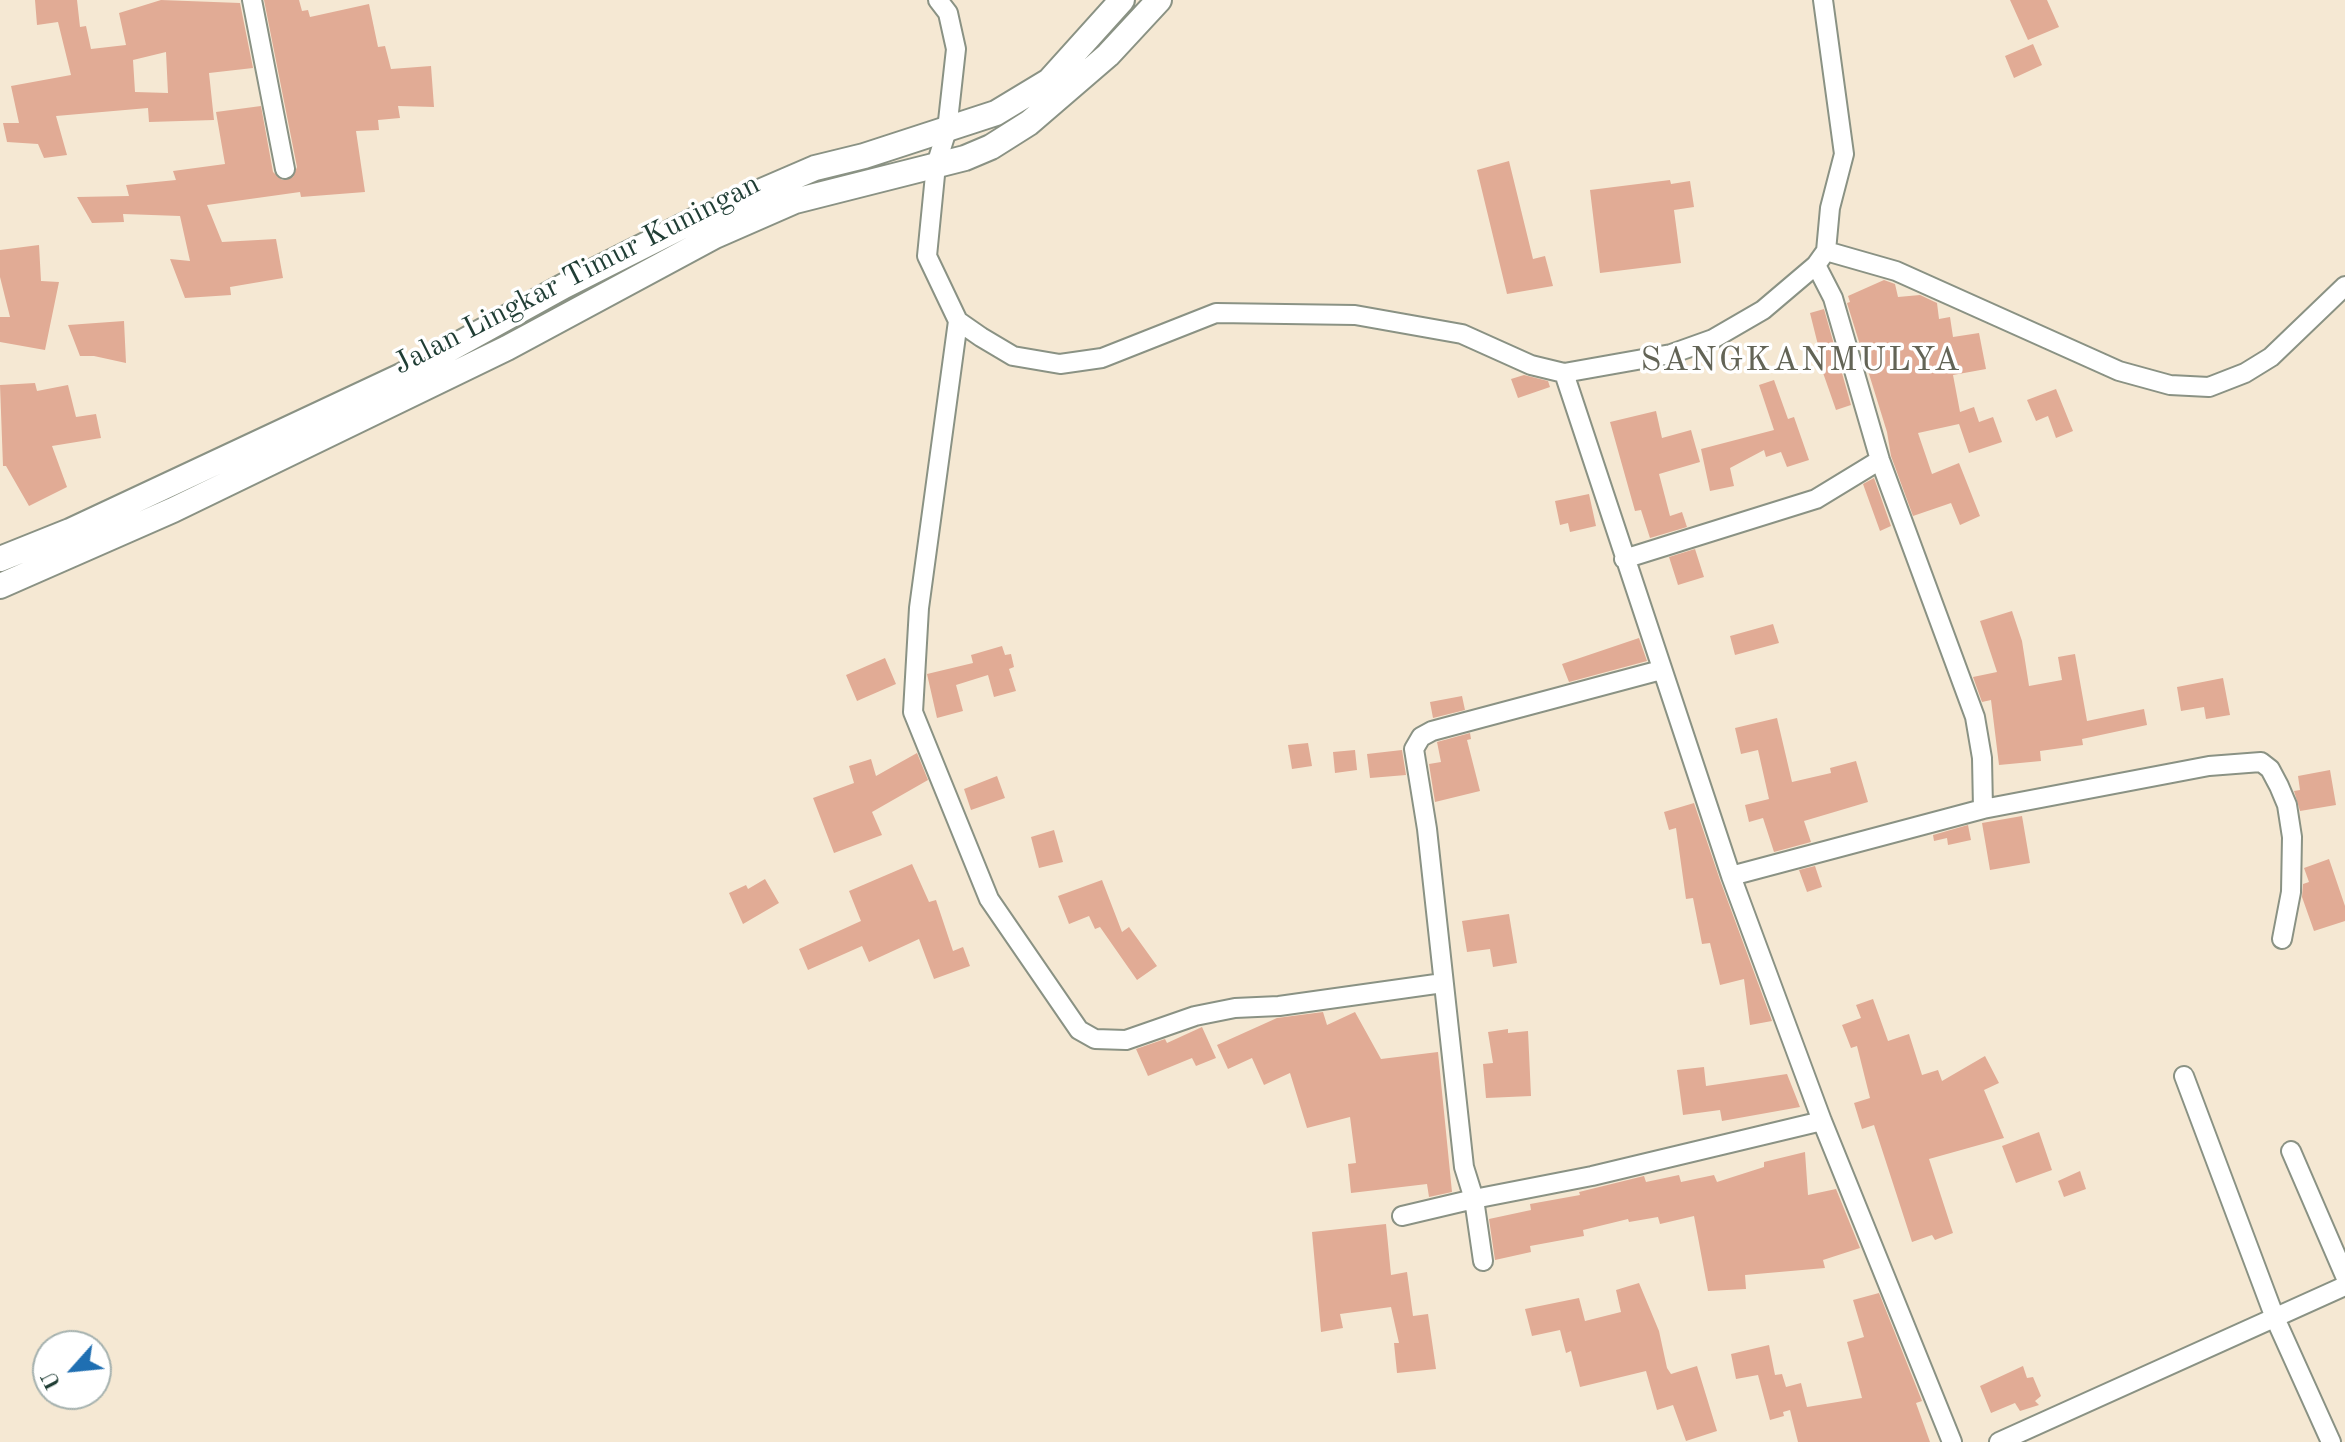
<!DOCTYPE html>
<html>
<head>
<meta charset="utf-8">
<style>
	body { margin:0 }
	#map { position:relative; width:2345px; height:1442px; overflow:hidden; background:#f5e8d3; font-family:"Old Standard TT",serif }
	canvas { display:block }
	.north { position:absolute; left:32px; top:1330px; width:80px; height:80px; box-sizing:border-box; background:#fff; border:2px solid #a5b1ae; border-radius:50%; rotate:243deg; font-size:22px; font-weight:700; line-height:32px; text-align:center; color:#1f3d34 }
	.north::after { content:''; display:block; margin:auto; width:28px; height:36px; background:#1f6fb2; clip-path:polygon(50% 0,100% 100%,50% 72%,0 100%) }
</style>
</head>
<body>
<div id="map">
<canvas width="2345" height="1442"></canvas>
<div class="north">U</div>
</div>
<script>
const g = document.querySelector('canvas').getContext('2d');
g.lineJoin = 'round';
function fillPath(path, color) {
  g.fillStyle = color;
  g.fill(path, 'evenodd');
}
function toPath(rows) {
  const path = new Path2D();
  for (const r of rows) {
    path.moveTo(r[0], r[1]);
    for (let i = 2; i < r.length; i += 2) path.lineTo(r[i], r[i + 1]);
  }
  return path;
}
function stroke(path, color, width, dash) {
  g.strokeStyle = color;
  g.lineWidth = width;
  g.lineCap = dash ? 'butt' : 'round';
  g.setLineDash(dash || []);
  g.stroke(path);
}
function write(font, color, halo, rows, align = 'center') {
  g.font = font + ' "Old Standard TT",serif';
  g.lineWidth = 7;
  g.setLineDash([]);
  g.textBaseline = 'middle';
  g.strokeStyle = halo;
  g.fillStyle = color;
  for (const [text, x, y, turn = 0] of rows) {
    g.save();
    g.translate(x, y);
    g.rotate((+turn || 0) * Math.PI / 180);
    g.textAlign = isNaN(turn) ? turn : align;
    if (halo) g.strokeText(text, 0, 0);
    g.fillText(text, 0, 0);
    g.restore();
  }
}
const building = toPath([
	[35,0,77,0,80,27,86,26,91,49,126,45,119,13,161,0,240,3,253,68,209,73,214,120,149,122,148,108,56,116,67,155,44,158,38,144,7,142,3,123,19,123,11,86,71,75,58,22,37,25],
	[166,52,168,93,135,92,133,60],
	[264,0,299,0,302,11,308,10,310,17,369,4,378,47,385,46,391,69,431,66,434,107,398,106,400,118,378,120,379,130,356,131,365,192,301,197,300,192,207,205,222,242,276,239,283,278,230,287,231,295,185,298,170,259,190,261,180,216,123,214,124,222,92,223,77,197,129,196,126,185,176,180,173,171,225,164,216,112,261,106,273,172,282,180,293,177,297,167],
	[2010,0,2047,0,2059,27,2028,40],
	[2033,44,2042,65,2014,78,2005,56],
	[1509,161,1533,259,1545,256,1553,286,1507,294,1477,170],
	[1670,180,1671,184,1690,181,1694,207,1674,210,1681,263,1600,273,1590,190],
	[39,245,41,281,59,282,45,350,0,342,0,317,10,317,0,277,0,250],
	[1884,280,1895,284,1898,297,1920,295,1937,303,1939,319,1950,317,1953,337,1979,333,1986,369,1953,375,1960,412,1974,407,1979,422,1993,417,2002,442,1969,453,1959,424,1918,433,1932,474,1959,463,1980,516,1960,525,1951,503,1913,516,1891,456,1887,432,1847,303,1850,302,1848,296],
	[1824,309,1851,405,1836,410,1814,347,1818,345,1810,313],
	[124,321,126,363,94,356,80,356,68,325],
	[1524,375,1548,381,1550,387,1518,398,1511,379],
	[1774,380,1788,419,1794,417,1809,460,1787,467,1781,452,1766,457,1764,450,1730,468,1734,486,1710,491,1701,449,1774,430,1759,385],
	[35,383,37,391,68,385,76,417,96,414,101,438,52,446,67,487,29,506,6,466,3,466,0,385],
	[2056,389,2073,431,2056,438,2048,416,2036,421,2027,400],
	[1656,411,1662,438,1691,430,1700,462,1659,474,1670,516,1682,512,1687,527,1650,538,1641,510,1635,511,1610,422],
	[1874,478,1891,526,1880,531,1863,484],
	[1589,494,1596,526,1570,532,1568,523,1560,525,1555,501],
	[1695,549,1704,577,1678,585,1669,557],
	[2012,611,2022,641,2029,686,2062,680,2058,657,2075,654,2087,721,2144,709,2147,725,2082,739,2083,745,2040,751,2041,761,1999,765,1991,700,1982,702,1973,677,1997,672,1980,621],
	[1773,624,1779,643,1735,655,1730,636],
	[1639,638,1647,661,1569,682,1562,664],
	[1002,646,1005,655,1011,654,1014,667,1009,669,1016,691,994,697,988,675,956,685,963,711,937,718,927,674,973,663,971,655],
	[885,658,896,684,857,701,846,675],
	[2223,678,2230,715,2206,719,2204,707,2181,711,2177,687],
	[1462,696,1465,710,1433,718,1430,702],
	[1777,718,1792,782,1831,773,1830,768,1856,761,1868,802,1804,821,1811,842,1774,852,1763,818,1749,822,1745,805,1769,799,1758,750,1741,754,1735,728],
	[1470,733,1471,739,1467,740,1480,791,1435,802,1429,764,1441,762,1437,742],
	[1308,743,1312,766,1292,769,1288,745],
	[1355,750,1357,770,1335,773,1333,752],
	[1402,750,1406,775,1370,778,1367,754],
	[917,753,928,780,872,812,882,835,834,853,813,798,854,783,849,766,871,759,876,776],
	[2330,770,2336,805,2300,811,2294,791,2300,790,2298,776],
	[997,776,1005,798,971,810,964,789],
	[1694,803,1720,880,1772,1021,1750,1025,1744,979,1720,985,1710,943,1702,944,1693,898,1686,899,1676,828,1669,830,1664,812],
	[2022,816,2030,863,1990,870,1982,823],
	[1968,825,1971,840,1948,845,1947,838,1934,841,1933,835],
	[1054,830,1063,862,1039,868,1031,837],
	[2329,859,2345,906,2345,921,2314,931,2302,897,2303,884,2309,882,2304,868],
	[912,864,929,902,936,900,953,951,963,947,970,966,934,979,919,939,869,962,862,946,808,970,799,949,861,921,849,891],
	[1815,866,1822,887,1807,892,1799,870],
	[765,879,779,903,743,924,729,893,746,885,748,889],
	[1102,880,1122,932,1129,927,1157,966,1137,980,1100,927,1095,929,1089,916,1069,924,1058,896],
	[1509,914,1517,963,1493,967,1490,949,1467,952,1462,921],
	[1873,999,1888,1041,1909,1034,1922,1075,1938,1070,1942,1081,1985,1056,1999,1083,1984,1090,2004,1138,1929,1159,1953,1233,1935,1240,1932,1235,1912,1242,1874,1125,1862,1129,1854,1103,1870,1098,1857,1046,1851,1048,1842,1025,1861,1018,1856,1005],
	[1323,1012,1327,1025,1355,1012,1381,1059,1438,1052,1452,1192,1429,1197,1427,1184,1351,1193,1348,1164,1356,1163,1350,1117,1307,1128,1290,1073,1264,1085,1252,1058,1228,1069,1217,1045,1277,1018],
	[1202,1027,1216,1058,1196,1066,1192,1058,1148,1076,1136,1049,1165,1039,1167,1043],
	[1508,1029,1508,1033,1528,1031,1531,1096,1486,1098,1483,1064,1493,1063,1488,1032],
	[1704,1067,1706,1086,1787,1074,1800,1107,1722,1121,1720,1110,1683,1115,1677,1070],
	[2039,1132,2052,1170,2016,1183,2002,1146],
	[1805,1152,1808,1195,1836,1189,1860,1248,1823,1260,1825,1268,1745,1275,1746,1289,1708,1291,1694,1216,1660,1224,1658,1217,1629,1222,1628,1219,1583,1230,1584,1236,1530,1246,1531,1252,1495,1260,1489,1219,1531,1210,1530,1204,1580,1195,1579,1192,1644,1176,1646,1182,1679,1175,1681,1182,1714,1175,1717,1182,1764,1167,1764,1162],
	[2080,1171,2086,1189,2064,1197,2058,1181],
	[1386,1224,1391,1275,1407,1272,1413,1316,1428,1314,1436,1369,1397,1373,1394,1343,1399,1343,1391,1307,1340,1314,1343,1328,1321,1332,1312,1232],
	[1639,1283,1659,1331,1667,1368,1671,1374,1697,1366,1717,1431,1686,1441,1673,1405,1657,1410,1646,1371,1580,1387,1571,1351,1566,1353,1560,1330,1532,1336,1525,1309,1579,1298,1585,1321,1621,1312,1616,1290],
	[1879,1293,1922,1401,1916,1403,1930,1442,1798,1442,1790,1410,1783,1412,1784,1416,1770,1420,1758,1375,1736,1379,1731,1354,1769,1345,1775,1375,1782,1374,1786,1387,1801,1383,1807,1407,1862,1398,1847,1342,1864,1337,1853,1300],
	[2023,1366,2027,1378,2033,1377,2041,1396,2035,1401,2039,1405,2020,1411,2015,1403,1991,1413,1980,1386]
]);
const minor = toPath([
	[252,0,285,169],
	[938,0,948,13,956,49,947,130,936,165,927,256,958,321,981,337,1013,356,1060,364,1102,358,1216,313,1355,315,1462,334,1531,365,1564,373,1731,876,1822,1121,1952,1442],
	[1826,251,1896,271,2119,371,2170,385,2209,387,2245,373,2271,357,2345,286],
	[958,321,919,608,913,712,989,899,1079,1030,1095,1039,1126,1040,1195,1016,1235,1008,1279,1006,1443,983],
	[1564,373,1671,354,1713,339,1763,310,1816,265,1826,251,1830,208,1844,154,1823,0],
	[1624,559,1816,499,1880,460],
	[1661,670,1432,731,1421,737,1414,749,1427,829,1464,1167,1474,1199,1592,1176,1822,1121],
	[1983,809,2209,766,2261,762,2270,769,2279,786,2287,805,2292,837,2291,892,2282,939],
	[1731,876,1983,809,1982,758,1975,717,1880,460,1833,298,1816,265],
	[2184,1076,2275,1318,2331,1442],
	[2291,1151,2345,1276],
	[1402,1216,1474,1199,1483,1261],
	[1999,1442,2345,1286]
]);
const secondary = toPath([
	[0,559,70,531,401,376,564,286,699,218,815,168,864,156,996,113,1049,81,1122,0],
	[0,586,173,510,507,348,715,236,795,201,965,158,991,147,1029,123,1108,55,1159,0]
]);
const streetNames = [
	["Jalan Lingkar Timur Kuningan",577,275,-27]
];
const quarterNames = [
	["SANGKANMULYA",1801,361]
];
fillPath(building, '#e1ab95');
stroke(minor, '#8a9284', 22);
stroke(secondary, '#8a9284', 28);
stroke(minor, '#fff', 18);
stroke(secondary, '#fff', 24);
write('30px', '#1f3d34', '#fff', streetNames);
g.letterSpacing = '2px';
write('34px', '#636456', '#fff', quarterNames);
g.letterSpacing = '0px';
</script>
</body>
</html>
